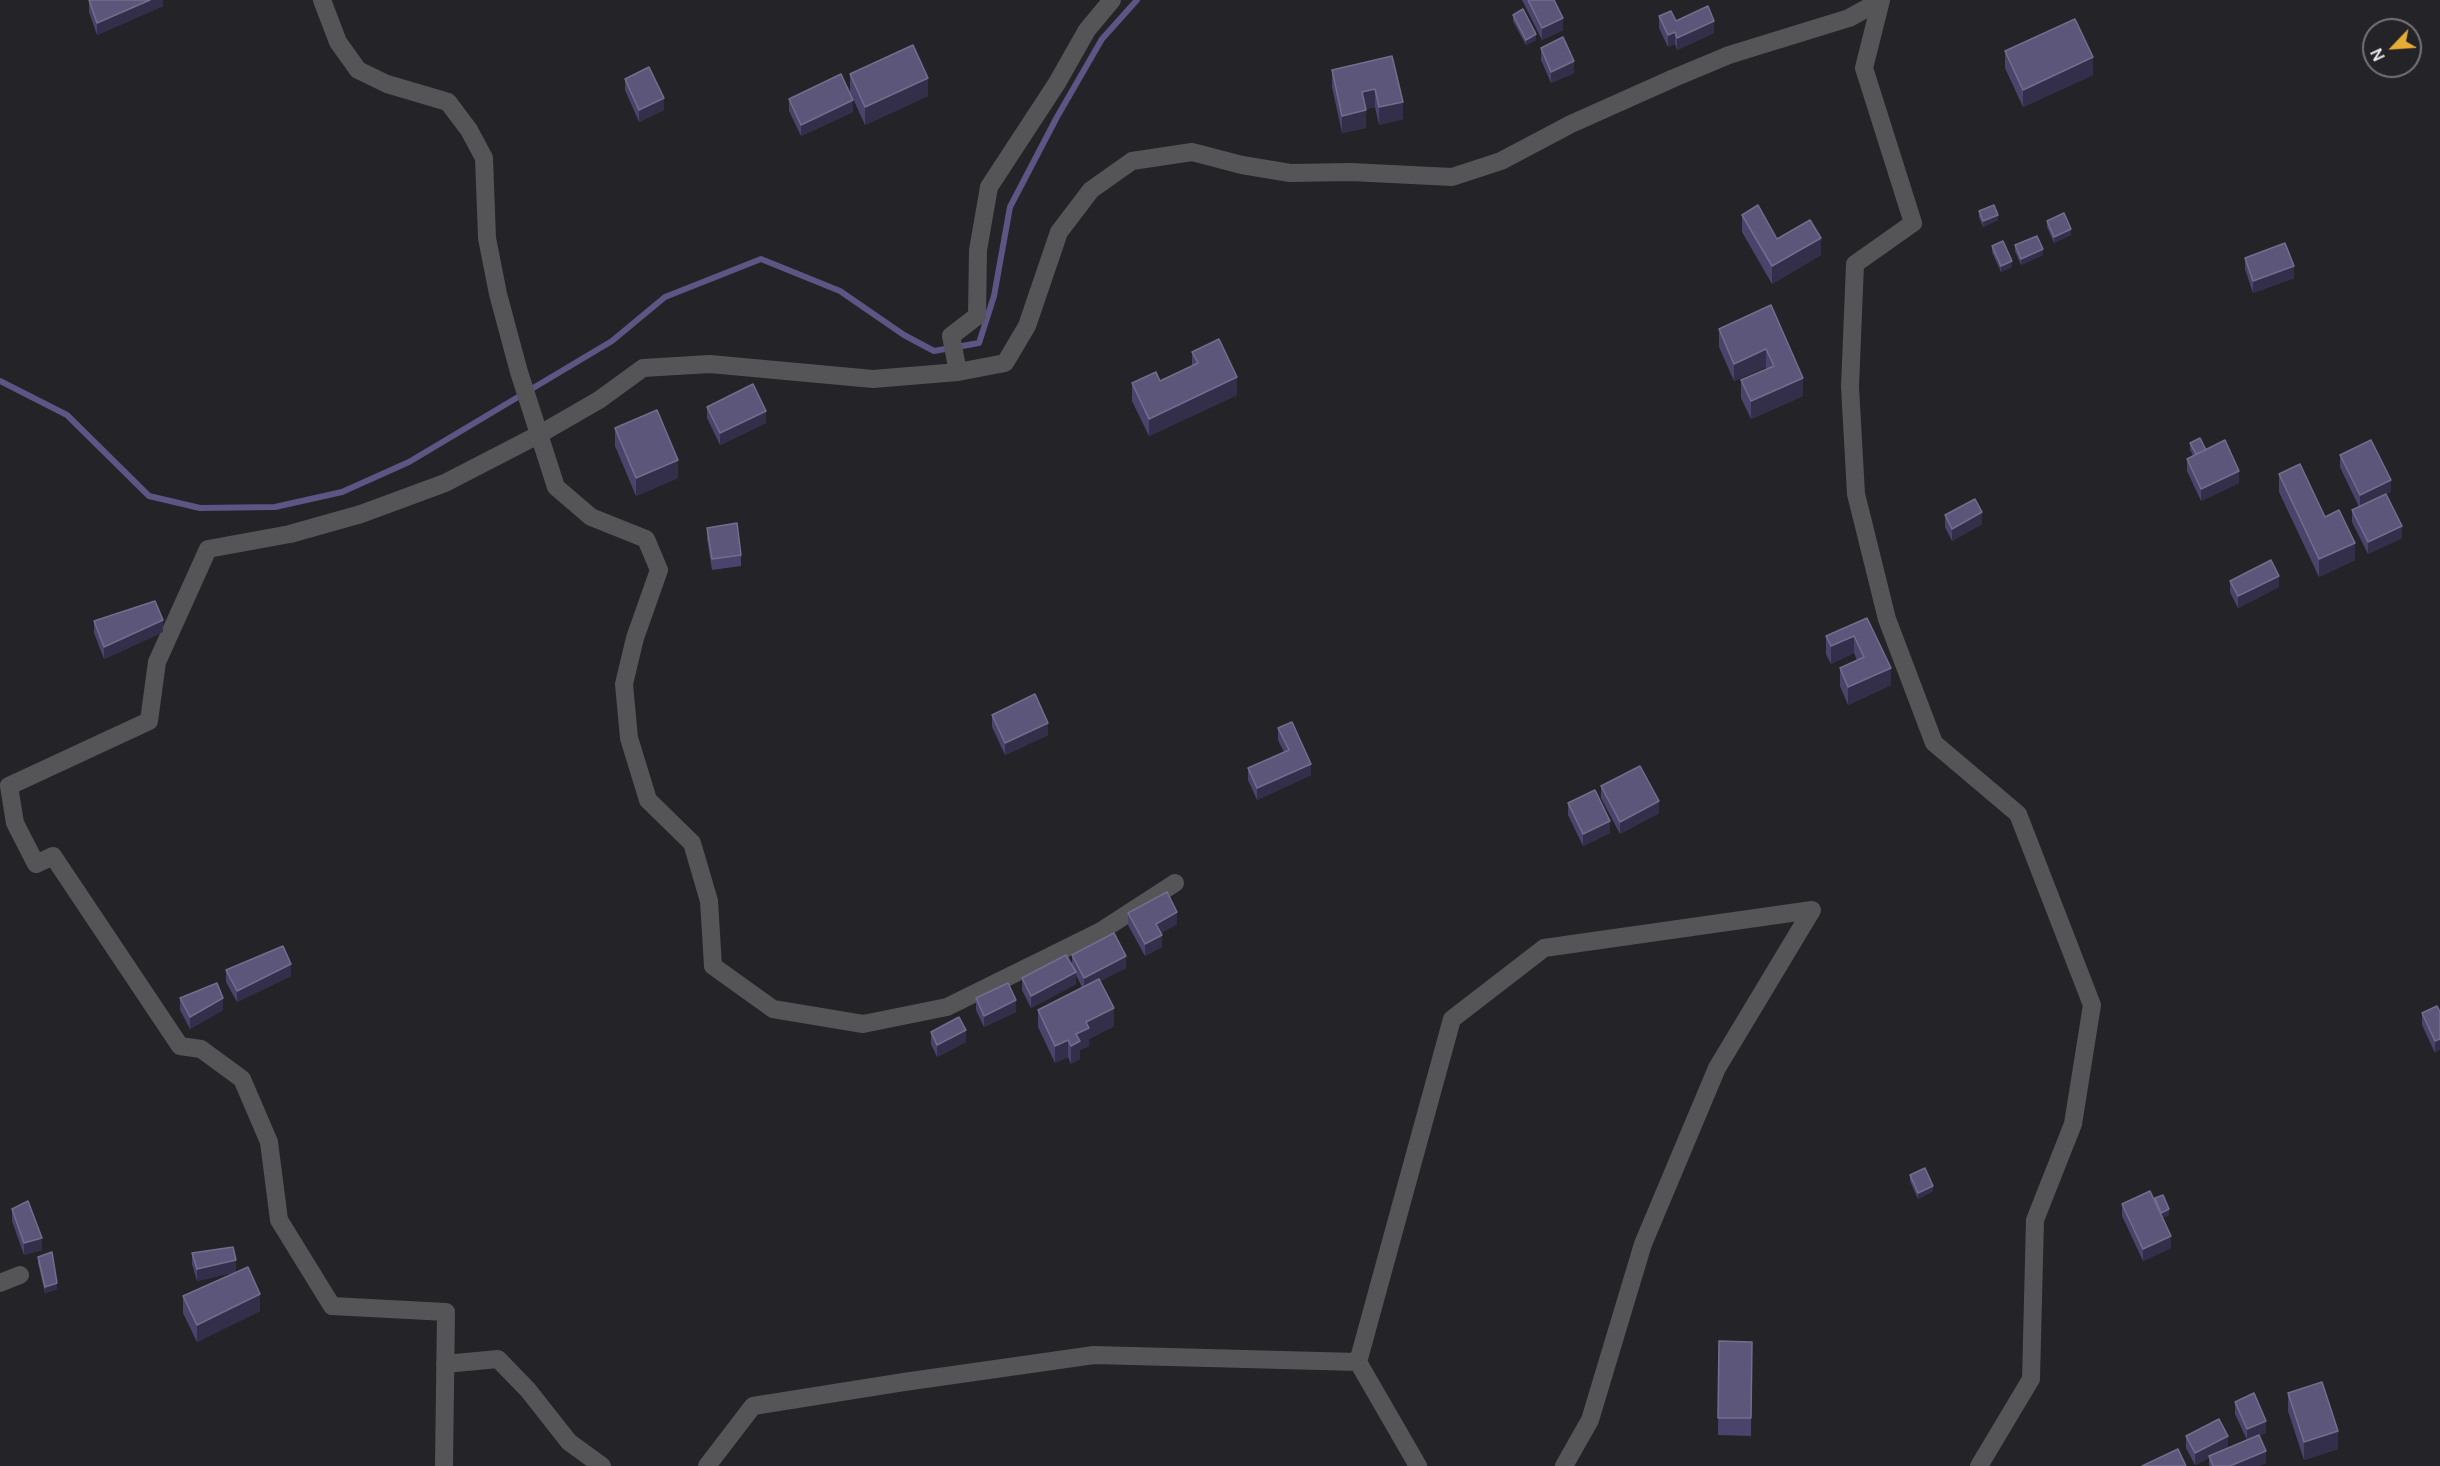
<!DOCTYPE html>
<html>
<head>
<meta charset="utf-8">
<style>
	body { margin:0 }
	#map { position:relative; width:2440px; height:1466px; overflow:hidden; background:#232328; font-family:Manrope,sans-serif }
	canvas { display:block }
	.north { position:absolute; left:2362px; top:18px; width:60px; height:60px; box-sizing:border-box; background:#232328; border:2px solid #757479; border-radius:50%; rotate:245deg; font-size:16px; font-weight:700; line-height:24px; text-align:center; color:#efeef2 }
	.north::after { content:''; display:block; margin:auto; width:21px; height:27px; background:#e7ac36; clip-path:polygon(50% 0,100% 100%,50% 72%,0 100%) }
</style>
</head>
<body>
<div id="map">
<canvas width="2440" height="1466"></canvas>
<div class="north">N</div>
</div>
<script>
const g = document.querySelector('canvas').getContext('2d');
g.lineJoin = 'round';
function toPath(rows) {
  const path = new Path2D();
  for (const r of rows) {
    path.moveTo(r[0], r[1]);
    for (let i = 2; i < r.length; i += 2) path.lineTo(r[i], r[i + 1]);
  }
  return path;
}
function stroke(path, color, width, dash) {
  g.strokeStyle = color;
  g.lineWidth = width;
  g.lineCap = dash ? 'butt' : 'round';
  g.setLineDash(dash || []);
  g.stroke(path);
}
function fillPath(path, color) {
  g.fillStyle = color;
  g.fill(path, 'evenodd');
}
const stream = toPath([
	[0,381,67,415,149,496,200,508,275,507,342,492,409,462,612,341,665,297,761,259,840,291,904,335,934,351,979,343,994,296,1010,207,1057,117,1102,39,1137,0]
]);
const street = toPath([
	[322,0,338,42,358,70,387,84,448,102,469,130,484,158,487,238,498,294,519,372,556,487,591,517,646,539,659,570,635,638,624,684,629,738,648,800,692,843,709,901,713,966,773,1009,863,1024,947,1007,1101,931,1175,883],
	[1881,0,1864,68,1913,223,1855,264,1850,387,1856,494,1887,619,1934,743,2018,814,2092,1005,2073,1124,2035,1220,2031,1379,1979,1466],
	[958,372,951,336,977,316,978,250,989,187,1057,83,1087,30,1112,0],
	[0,1283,20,1275],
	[445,1364,498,1359,528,1390,569,1442,602,1466],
	[444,1466,446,1312,332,1306,279,1220,269,1142,242,1079,201,1049,180,1046,53,856,36,864,15,823,9,786,149,721,157,662,208,549,290,534,361,514,445,483,540,434,599,400,643,368,710,364,873,379,958,372,1005,363,1027,326,1059,232,1091,190,1132,161,1192,152,1242,165,1290,173,1351,172,1452,177,1501,161,1571,124,1674,78,1729,55,1849,18,1880,1],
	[707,1466,753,1406,904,1382,1094,1355,1358,1362],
	[1418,1466,1358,1362,1452,1019,1544,948,1812,910,1717,1068,1643,1244,1590,1420,1564,1466]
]);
const wall = toPath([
	[89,0,163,0,163,6,97,35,89,12],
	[1522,0,1554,0,1563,30,1542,40],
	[1513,15,1536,40,1526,45,1513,21],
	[1659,16,1676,21,1714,33,1677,50,1675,44,1668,47,1659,28],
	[1541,48,1574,73,1551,83,1541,60],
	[2005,51,2093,75,2023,107,2005,68],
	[1392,56,1403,119,1379,125,1375,107,1366,109,1366,128,1342,133,1332,87,1332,70],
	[850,74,928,96,865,125,850,92],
	[625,79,664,110,639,122,625,90],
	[789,99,853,112,801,136,789,111],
	[1979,211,1998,220,1983,227,1979,217],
	[1742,215,1777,239,1821,255,1772,284,1742,232],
	[2047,221,2071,235,2054,243,2047,227],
	[2015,245,2043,255,2021,265,2015,251],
	[1992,246,2012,267,2001,272,1992,252],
	[2245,258,2294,278,2253,293,2245,269],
	[1771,305,1803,396,1751,419,1741,398,1741,380,1767,369,1766,367,1734,381,1719,347,1719,329],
	[1192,352,1237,395,1149,436,1132,401,1132,383,1160,381,1192,366],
	[707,407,766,423,720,445,707,418],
	[615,428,678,478,636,496,615,446],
	[2190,443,2206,450,2239,483,2201,501,2187,471,2187,459,2193,456,2190,449],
	[2340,455,2391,492,2386,494,2402,538,2368,554,2352,522,2352,510,2359,507,2340,467],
	[2279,474,2325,517,2355,560,2319,577,2279,492],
	[1945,515,1982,524,1952,541,1945,527],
	[707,528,741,555,741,566,712,570,707,539],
	[2230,581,2279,587,2238,608,2230,592],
	[1867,618,1891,685,1848,705,1840,686,1840,668,1857,660,1854,653,1831,664,1826,654,1826,636],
	[94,621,163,632,104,659,94,633],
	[992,715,1048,735,1005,755,992,727],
	[1278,728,1311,775,1257,800,1248,780,1248,768,1284,752,1278,740],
	[1601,786,1659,813,1620,834,1601,798],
	[1568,803,1610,833,1583,846,1568,815],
	[1128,913,1177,924,1161,933,1162,947,1145,956,1128,925],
	[1072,955,1126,968,1100,981,1114,1026,1089,1039,1089,1046,1080,1050,1080,1059,1071,1064,1068,1057,1055,1063,1038,1027,1038,1010,1082,987,1076,975,1076,984,1031,1008,1022,990,1022,978,1072,964],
	[226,970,291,976,237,1002,226,982],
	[180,998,223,1010,190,1029,180,1010],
	[976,998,1016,1012,984,1027,976,1010],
	[2440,1012,2435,1053,2422,1025,2422,1013],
	[931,1032,966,1042,937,1057,931,1044],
	[1910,1175,1933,1191,1918,1199,1910,1181],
	[2155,1198,2169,1215,2162,1218,2171,1248,2143,1261,2122,1216,2122,1204,2155,1203],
	[12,1209,42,1250,24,1255,12,1221],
	[192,1253,236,1272,197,1281,192,1264],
	[38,1257,57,1289,45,1293,38,1263],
	[183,1296,260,1311,197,1342,183,1313],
	[1719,1341,1752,1342,1751,1436,1718,1435],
	[2288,1393,2338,1449,2304,1460,2288,1411],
	[2235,1402,2266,1433,2259,1436,2266,1463,2259,1466,2209,1466,2209,1458,2195,1465,2186,1448,2186,1436,2228,1448,2247,1440,2235,1414]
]);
const shadedWall = toPath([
	[150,0,163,0,163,6,97,35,97,23],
	[1563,18,1563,30,1542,40,1542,28],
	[1714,21,1714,33,1677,50,1677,38],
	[1675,32,1675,44,1668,47,1668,35],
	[1536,34,1536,40,1526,45,1526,40],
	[2093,57,2093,75,2023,107,2023,90],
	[1574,61,1574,73,1551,83,1551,72],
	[928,78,928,96,865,125,865,107],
	[1375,89,1375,107,1362,110,1362,92],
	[664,98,664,110,639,122,639,110],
	[853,100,853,112,801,136,801,125],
	[1403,102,1403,119,1379,125,1379,107],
	[1366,110,1366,128,1342,133,1342,116],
	[1998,215,1998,220,1983,227,1983,221],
	[2071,229,2071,235,2054,243,2054,237],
	[1821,238,1821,255,1772,284,1772,266],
	[2043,249,2043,255,2021,265,2021,259],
	[2012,261,2012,267,2001,272,2001,266],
	[2294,266,2294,278,2253,293,2253,281],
	[1766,349,1766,367,1734,381,1734,364],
	[1237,377,1237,395,1149,436,1149,419],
	[1803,378,1803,396,1751,419,1751,401],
	[766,411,766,423,720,445,720,433],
	[678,460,678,478,636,496,636,478],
	[2239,471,2239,483,2201,501,2201,489],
	[2391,480,2391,492,2360,507,2360,495],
	[1982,512,1982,524,1952,541,1952,529],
	[2402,526,2402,538,2368,554,2368,542],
	[2355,543,2355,560,2319,577,2319,559],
	[2279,576,2279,587,2238,608,2238,596],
	[163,620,163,632,104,659,104,647],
	[1854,636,1854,653,1831,664,1831,646],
	[1891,668,1891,685,1848,705,1848,687],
	[1048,723,1048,735,1005,755,1005,743],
	[1311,764,1311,775,1257,800,1257,788],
	[1659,801,1659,813,1620,834,1620,822],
	[1610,821,1610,833,1583,846,1583,834],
	[1177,912,1177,924,1156,936,1156,924],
	[1162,935,1162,947,1145,956,1145,944],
	[1126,956,1126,968,1084,990,1084,978],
	[291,964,291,976,237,1002,237,991],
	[1076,972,1076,984,1031,1008,1031,996],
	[223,998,223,1010,190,1029,190,1017],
	[1016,1000,1016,1012,984,1027,984,1016],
	[1114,1008,1114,1026,1089,1039,1089,1046,1080,1050,1080,1059,1071,1064,1071,1046,1076,1034,1086,1022],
	[966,1030,966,1042,937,1057,937,1045],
	[2440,1039,2440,1050,2435,1053,2435,1041],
	[1068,1040,1068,1057,1055,1063,1055,1046],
	[1933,1186,1933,1191,1918,1199,1918,1193],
	[2169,1209,2169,1215,2161,1219,2161,1213],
	[2171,1236,2171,1248,2143,1261,2143,1249],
	[42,1238,42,1250,24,1255,24,1243],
	[236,1260,236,1272,197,1281,197,1269],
	[57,1283,57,1289,45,1293,45,1287],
	[260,1294,260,1311,197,1342,197,1325],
	[2266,1421,2266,1433,2247,1441,2247,1429],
	[2338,1431,2338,1449,2304,1460,2304,1442],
	[2228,1436,2228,1448,2209,1456,2209,1458,2195,1465,2195,1453],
	[2266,1451,2266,1463,2259,1466,2230,1466]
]);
const building = toPath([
	[89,0,150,0,97,23,89,0],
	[1528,0,1554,0,1563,18,1542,28,1528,0],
	[1708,6,1714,21,1677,38,1675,32,1668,35,1659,16,1671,11,1676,21,1708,6],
	[1523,9,1536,34,1526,40,1513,15,1523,9],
	[2075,19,2093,57,2023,90,2005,51,2075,19],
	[1563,37,1574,61,1551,72,1541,48,1563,37],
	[913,45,928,78,865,107,850,74,913,45],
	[1392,56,1403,102,1379,107,1375,89,1362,92,1366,110,1342,116,1332,70,1392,56],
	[649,67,664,98,639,110,625,79,649,67],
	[841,74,853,100,801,125,789,99,841,74],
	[1758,205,1777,239,1810,220,1821,238,1772,266,1742,215,1758,205],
	[1994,205,1998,215,1983,221,1979,211,1994,205],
	[2064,213,2071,229,2054,237,2047,221,2064,213],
	[2037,236,2043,249,2021,259,2015,245,2037,236],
	[2003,241,2012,261,2001,266,1992,246,2003,241],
	[2285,243,2294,266,2253,281,2245,258,2285,243],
	[1771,305,1803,378,1751,401,1741,380,1774,366,1766,349,1734,364,1719,329,1771,305],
	[1219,339,1237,377,1149,419,1132,383,1156,372,1160,381,1198,363,1192,352,1219,339],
	[753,384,766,411,720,433,707,407,753,384],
	[657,410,678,460,636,478,615,428,657,410],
	[2200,438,2206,450,2196,454,2190,443,2200,438],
	[2225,440,2239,471,2201,489,2187,459,2225,440],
	[2371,440,2391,480,2360,495,2340,455,2371,440],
	[2300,464,2325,517,2339,510,2355,543,2319,559,2279,474,2300,464],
	[2386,494,2402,526,2368,542,2352,510,2386,494],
	[1975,499,1982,512,1952,529,1945,515,1975,499],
	[737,523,741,555,712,559,707,528,737,523],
	[2271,560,2279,576,2238,596,2230,581,2271,560],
	[155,601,163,620,104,647,94,621,155,601],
	[1867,618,1891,668,1848,687,1840,668,1864,657,1854,636,1831,646,1826,636,1867,618],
	[1035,694,1048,723,1005,743,992,715,1035,694],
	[1292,722,1311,764,1257,788,1248,768,1289,750,1278,728,1292,722],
	[1640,766,1659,801,1620,822,1601,786,1640,766],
	[1595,790,1610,821,1583,834,1568,803,1595,790],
	[1167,892,1177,912,1156,924,1162,935,1145,944,1128,913,1167,892],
	[1114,933,1126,956,1084,978,1072,955,1114,933],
	[283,946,291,964,237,991,226,970,283,946],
	[1066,955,1076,972,1031,996,1022,978,1066,955],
	[1099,979,1114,1008,1086,1022,1089,1028,1076,1034,1080,1041,1071,1046,1068,1040,1055,1046,1038,1010,1099,979],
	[217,983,223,998,190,1017,180,998,217,983],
	[1008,983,1016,1000,984,1016,976,998,1008,983],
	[2437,1006,2440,1012,2440,1039,2435,1041,2422,1013,2437,1006],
	[959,1017,966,1030,937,1045,931,1032,959,1017],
	[1925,1168,1933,1186,1918,1193,1910,1175,1925,1168],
	[2150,1191,2171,1236,2143,1249,2122,1204,2150,1191],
	[2163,1195,2169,1209,2161,1213,2155,1198,2163,1195],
	[28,1201,42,1238,24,1243,12,1209,28,1201],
	[233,1247,236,1260,197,1269,192,1253,233,1247],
	[52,1252,57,1283,45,1287,38,1257,52,1252],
	[248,1267,260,1294,197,1325,183,1296,248,1267],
	[1719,1341,1752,1342,1751,1418,1718,1418,1719,1341],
	[2322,1382,2338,1431,2304,1442,2288,1393,2322,1382],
	[2254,1393,2266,1421,2247,1429,2235,1402,2254,1393],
	[2219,1419,2228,1436,2195,1453,2186,1436,2219,1419],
	[2259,1435,2266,1451,2230,1466,2213,1466,2209,1456,2259,1435],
	[2178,1449,2186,1466,2142,1466,2178,1449]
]);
stroke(stream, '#5d5584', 6);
stroke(street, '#555558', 18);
fillPath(wall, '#4a446c');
fillPath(shadedWall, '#332f4b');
fillPath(building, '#5c567a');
stroke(building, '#736e8d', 1.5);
</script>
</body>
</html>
